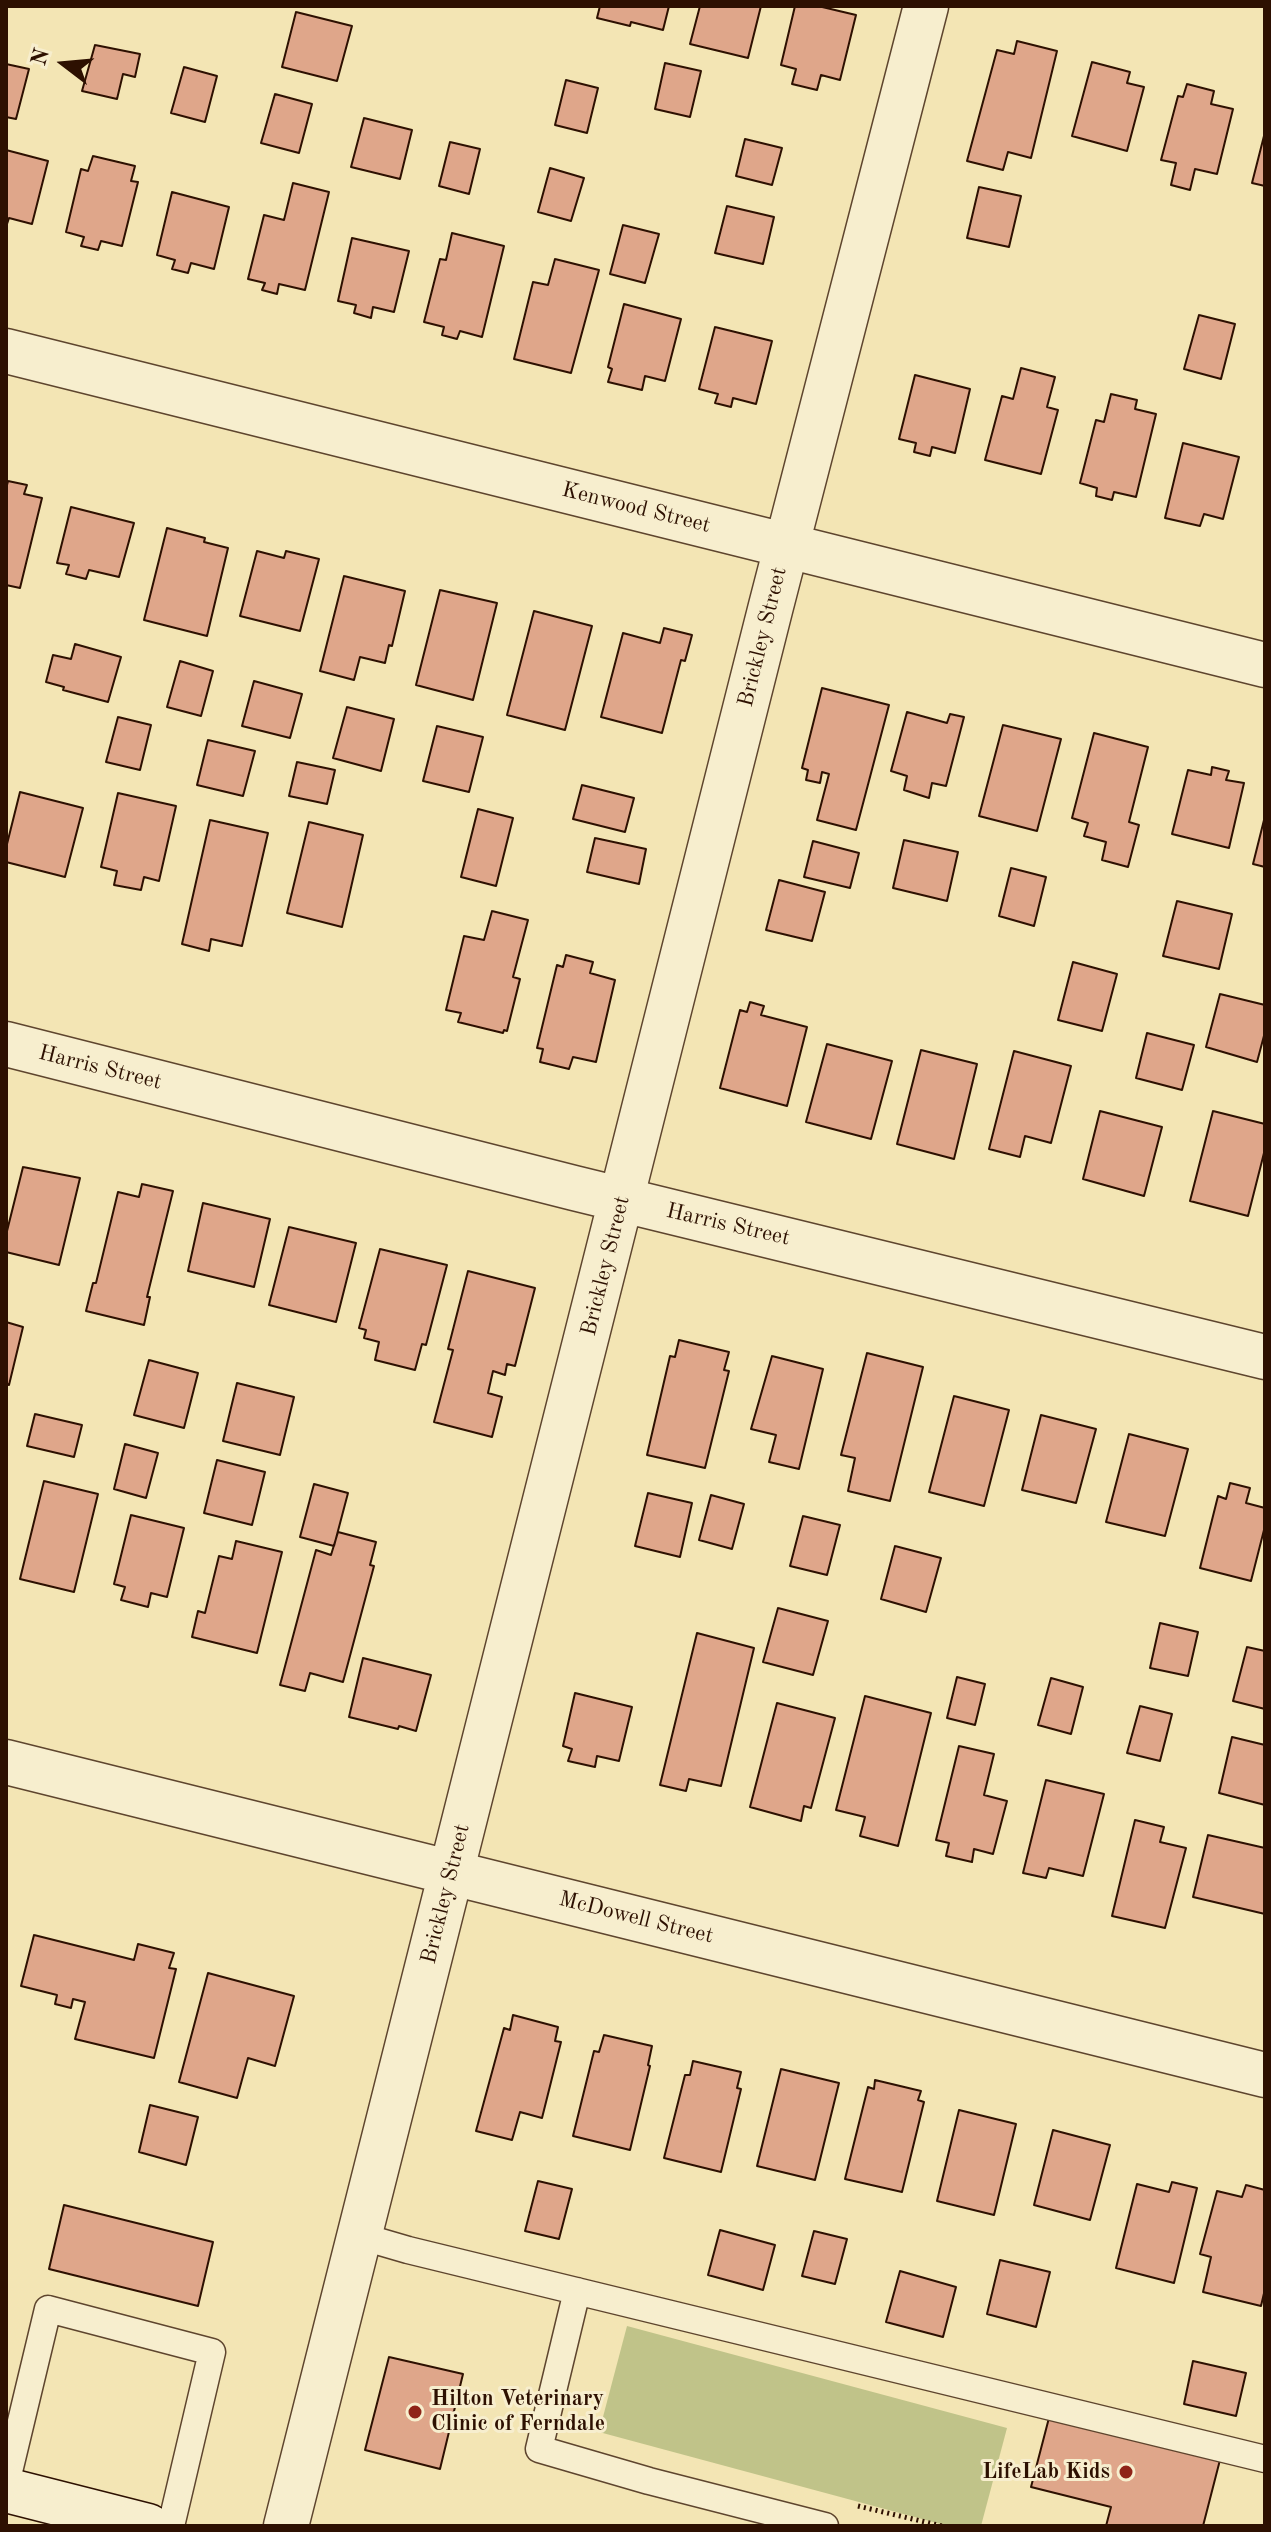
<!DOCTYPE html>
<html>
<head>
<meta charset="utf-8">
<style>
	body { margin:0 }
	#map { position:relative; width:1271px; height:2532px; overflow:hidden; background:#f3e5b4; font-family:"Old Standard TT",serif }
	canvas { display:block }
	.frame { position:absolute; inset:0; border:8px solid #2d1001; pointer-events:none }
	.north { position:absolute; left:24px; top:24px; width:80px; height:80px; -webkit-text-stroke:6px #f7eece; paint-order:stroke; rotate:286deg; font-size:22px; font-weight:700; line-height:32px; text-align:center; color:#2d1001 }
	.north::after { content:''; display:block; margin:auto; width:28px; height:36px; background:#2d1001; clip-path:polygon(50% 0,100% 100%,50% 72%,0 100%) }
</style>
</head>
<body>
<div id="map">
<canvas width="1271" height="2532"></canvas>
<div class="frame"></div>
<div class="north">N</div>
</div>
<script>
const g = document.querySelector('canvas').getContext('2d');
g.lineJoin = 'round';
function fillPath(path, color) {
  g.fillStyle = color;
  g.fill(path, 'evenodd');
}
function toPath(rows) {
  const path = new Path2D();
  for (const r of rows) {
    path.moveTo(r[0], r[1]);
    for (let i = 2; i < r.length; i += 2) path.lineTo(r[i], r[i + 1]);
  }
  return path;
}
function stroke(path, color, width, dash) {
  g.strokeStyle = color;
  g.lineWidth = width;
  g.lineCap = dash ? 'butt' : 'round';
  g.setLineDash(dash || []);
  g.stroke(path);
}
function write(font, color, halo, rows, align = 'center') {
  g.font = font + ' "Old Standard TT",serif';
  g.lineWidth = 6;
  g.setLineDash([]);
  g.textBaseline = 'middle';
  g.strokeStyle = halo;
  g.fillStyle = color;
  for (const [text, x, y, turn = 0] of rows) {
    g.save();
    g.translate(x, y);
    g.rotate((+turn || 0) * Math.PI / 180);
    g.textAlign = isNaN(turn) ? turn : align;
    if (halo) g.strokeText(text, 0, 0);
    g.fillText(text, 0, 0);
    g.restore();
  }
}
const green = toPath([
	[627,2326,1007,2428,981,2526,948,2526,599,2432]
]);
const building = toPath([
	[600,6,669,6,663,30,631,22,630,26,597,18,600,6],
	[700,6,761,6,748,58,690,44,700,6],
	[795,6,818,6,856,15,840,80,821,75,817,90,792,84,796,69,781,65,795,6],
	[296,12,352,26,337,81,282,67,296,12],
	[1017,41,1057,51,1031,158,1008,152,1003,170,967,161,997,50,1014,54,1017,41],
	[95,45,140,54,135,77,123,74,117,99,82,91,95,45],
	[1092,62,1130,72,1127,83,1144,87,1127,151,1072,136,1092,62],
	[665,63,701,71,690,117,655,109,665,63],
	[6,64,29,69,16,119,6,117,6,64],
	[184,67,217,76,205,122,171,113,184,67],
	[566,80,598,88,587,133,555,125,566,80],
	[1187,84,1214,91,1211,104,1233,109,1217,174,1195,169,1190,190,1171,185,1176,163,1161,160,1178,96,1183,97,1187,84],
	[275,94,312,104,299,153,261,143,275,94],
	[364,118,412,130,400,179,351,167,364,118],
	[1265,132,1265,186,1252,183,1265,132],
	[745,139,782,148,772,185,736,176,745,139],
	[450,142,480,149,469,194,439,186,450,142],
	[6,150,48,161,32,224,9,218,6,227,6,150],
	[93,156,135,166,131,181,138,182,122,246,101,241,98,250,81,246,84,237,66,232,81,169,88,171,93,156],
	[550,168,584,178,571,221,538,212,550,168],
	[293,183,329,192,305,290,279,284,277,294,262,290,265,283,248,279,264,215,284,220,293,183],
	[979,187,1021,196,1009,247,967,238,979,187],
	[172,192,229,207,214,269,191,263,188,273,172,269,175,260,157,255,172,192],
	[727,206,774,217,763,264,715,253,727,206],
	[623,225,659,234,645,283,610,274,623,225],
	[452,233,504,246,482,337,460,331,457,339,442,335,444,327,424,322,440,259,446,260,452,233],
	[352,238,409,251,394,312,373,307,371,318,354,313,356,305,338,301,352,238],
	[555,259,599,270,571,373,514,359,533,282,548,285,555,259],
	[624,304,681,319,665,381,645,376,642,390,608,382,612,369,608,367,624,304],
	[1199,315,1235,324,1221,379,1184,369,1199,315],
	[715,327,772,341,756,404,733,398,731,407,715,403,718,394,699,389,715,327],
	[1021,368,1055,377,1047,407,1058,410,1041,474,985,460,1002,396,1013,399,1021,368],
	[915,375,970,389,955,453,932,447,930,456,914,452,916,443,899,439,915,375],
	[1111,394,1137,400,1135,409,1156,414,1136,497,1114,492,1112,500,1096,496,1097,488,1080,483,1096,420,1104,422,1111,394],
	[1183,443,1239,457,1223,519,1204,514,1200,526,1165,518,1183,443],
	[8,481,27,485,24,494,42,498,20,588,6,585,6,489,8,481],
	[71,507,134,523,119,577,89,570,86,579,66,574,69,565,57,563,71,507],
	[167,528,205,538,204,542,228,548,207,636,144,620,167,528],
	[257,551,284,558,286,551,319,559,300,631,240,616,257,551],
	[344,576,405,591,392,646,389,645,385,663,360,657,354,680,320,671,344,576],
	[440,590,497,603,473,700,416,685,440,590],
	[534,611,592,626,565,730,507,715,534,611],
	[664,628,692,635,685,661,681,660,662,733,601,717,623,633,660,643,664,628],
	[75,644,121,657,108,702,63,690,64,687,46,682,53,655,71,659,75,644],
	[180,661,213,671,201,716,167,707,180,661],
	[254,681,302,694,290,738,242,726,254,681],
	[822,688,889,705,856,830,817,820,829,774,822,772,820,783,806,780,808,770,802,768,822,688],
	[347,707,394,719,381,771,333,758,347,707],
	[907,712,947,723,950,714,964,717,946,786,932,783,929,798,904,790,907,776,891,771,907,712],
	[118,717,151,725,140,770,106,762,118,717],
	[1003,725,1061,739,1037,831,979,816,1003,725],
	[437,726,483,737,469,792,423,781,437,726],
	[1094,733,1148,747,1129,822,1139,825,1128,867,1102,860,1106,842,1084,836,1088,823,1072,818,1094,733],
	[208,740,255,751,243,796,197,785,208,740],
	[297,762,335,770,327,804,289,796,297,762],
	[1212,767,1229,771,1226,780,1244,783,1229,848,1172,834,1188,770,1211,775,1212,767],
	[582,785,634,798,625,832,573,819,582,785],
	[20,792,83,808,65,877,6,862,6,848,20,792],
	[118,793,176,806,159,881,144,877,141,890,114,885,117,871,101,867,118,793],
	[478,809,513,818,496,886,461,877,478,809],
	[1265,816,1265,867,1253,864,1265,816],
	[210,820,268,833,242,946,211,939,209,951,182,944,210,820],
	[309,822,363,835,342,927,287,913,309,822],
	[595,838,646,849,639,884,587,872,595,838],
	[904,840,958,852,947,901,893,888,904,840],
	[813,841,859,853,850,888,804,877,813,841],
	[1011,868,1046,877,1034,926,999,916,1011,868],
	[779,880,825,892,812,941,766,930,779,880],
	[1177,901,1232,914,1219,969,1163,956,1177,901],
	[492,911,528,920,513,977,520,979,507,1031,504,1030,503,1033,458,1022,461,1013,446,1010,464,936,484,940,492,911],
	[566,955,593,962,590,973,615,980,596,1062,573,1057,569,1069,540,1062,543,1049,537,1048,557,965,563,967,566,955],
	[1073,962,1117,974,1102,1031,1058,1020,1073,962],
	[1220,994,1265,1005,1265,1032,1257,1062,1206,1047,1220,994],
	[750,1002,764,1006,761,1015,807,1027,787,1106,720,1088,740,1010,747,1012,750,1002],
	[1147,1033,1194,1045,1182,1090,1136,1078,1147,1033],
	[827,1044,892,1061,871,1139,806,1122,827,1044],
	[921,1050,977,1064,954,1159,897,1144,921,1050],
	[1014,1051,1071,1066,1051,1143,1025,1136,1020,1157,989,1149,1014,1051],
	[1100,1111,1162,1127,1144,1196,1083,1179,1100,1111],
	[1213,1111,1265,1124,1265,1149,1248,1216,1190,1201,1213,1111],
	[23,1167,80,1178,59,1265,6,1252,6,1235,23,1167],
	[142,1184,173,1191,147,1297,150,1297,144,1325,86,1311,93,1283,96,1283,118,1192,139,1197,142,1184],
	[203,1203,270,1219,254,1287,188,1271,203,1203],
	[289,1227,356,1243,336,1322,269,1305,289,1227],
	[380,1249,447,1265,426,1345,422,1344,415,1370,375,1360,379,1342,364,1338,366,1330,359,1328,380,1249],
	[468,1271,535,1288,515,1366,507,1364,505,1375,493,1371,488,1393,502,1397,492,1437,434,1422,453,1350,448,1349,468,1271],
	[6,1322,23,1327,9,1385,6,1384,6,1322],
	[679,1340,729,1352,724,1370,729,1371,705,1468,647,1455,670,1356,675,1357,679,1340],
	[867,1353,923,1367,890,1501,848,1491,855,1458,841,1455,867,1353],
	[772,1356,823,1369,799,1469,769,1462,776,1435,751,1429,772,1356],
	[149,1360,198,1373,184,1428,134,1415,149,1360],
	[237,1383,294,1397,280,1455,223,1441,237,1383],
	[954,1396,1009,1410,984,1506,929,1492,954,1396],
	[35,1414,82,1425,74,1457,27,1446,35,1414],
	[1041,1415,1096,1429,1076,1503,1022,1490,1041,1415],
	[1129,1434,1188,1449,1165,1536,1106,1522,1129,1434],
	[125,1444,158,1453,146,1498,114,1489,125,1444],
	[217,1460,265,1472,252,1525,204,1513,217,1460],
	[44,1481,98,1494,74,1592,20,1579,44,1481],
	[1230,1483,1250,1488,1246,1503,1265,1508,1265,1526,1251,1581,1200,1568,1218,1496,1226,1499,1230,1483],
	[314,1484,348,1493,334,1546,300,1537,314,1484],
	[648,1493,692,1503,680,1557,635,1546,648,1493],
	[711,1495,744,1504,732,1549,699,1540,711,1495],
	[131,1515,184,1528,167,1597,151,1593,148,1607,121,1600,125,1587,114,1584,131,1515],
	[803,1516,840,1525,827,1575,790,1566,803,1516],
	[338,1532,376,1542,370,1565,374,1566,343,1682,310,1673,305,1691,280,1685,316,1550,331,1555,338,1532],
	[236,1541,282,1552,257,1653,192,1637,198,1611,205,1613,219,1556,232,1559,236,1541],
	[895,1546,941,1558,926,1612,881,1599,895,1546],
	[778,1608,828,1621,813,1675,763,1662,778,1608],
	[1160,1623,1198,1632,1188,1676,1150,1668,1160,1623],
	[697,1633,754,1648,721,1786,689,1779,686,1791,660,1785,697,1633],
	[1247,1647,1265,1651,1265,1709,1233,1701,1247,1647],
	[363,1658,431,1675,416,1731,399,1726,398,1729,349,1717,363,1658],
	[957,1677,985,1684,975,1725,947,1718,957,1677],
	[1051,1678,1083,1687,1071,1734,1038,1725,1051,1678],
	[575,1693,632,1707,619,1761,597,1756,595,1767,568,1761,572,1749,563,1746,575,1693],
	[865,1696,931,1713,898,1846,860,1836,865,1817,836,1810,865,1696],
	[777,1703,835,1718,811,1808,804,1806,801,1821,750,1807,777,1703],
	[1140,1706,1172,1714,1160,1761,1127,1753,1140,1706],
	[1232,1737,1265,1745,1265,1805,1219,1793,1232,1737],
	[959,1746,994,1754,984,1795,1007,1801,993,1854,974,1849,972,1862,946,1856,949,1843,936,1840,959,1746],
	[1046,1780,1104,1794,1083,1876,1049,1868,1046,1878,1023,1873,1046,1780],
	[1135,1820,1164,1827,1160,1842,1186,1848,1165,1928,1112,1916,1135,1820],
	[1208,1835,1265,1848,1265,1914,1193,1897,1208,1835],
	[34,1935,134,1960,138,1944,174,1953,169,1968,176,1969,154,2058,75,2039,85,2002,73,1999,71,2008,55,2004,57,1995,21,1986,34,1935],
	[208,1973,294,1996,275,2066,248,2058,237,2098,179,2082,208,1973],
	[513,2015,558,2027,555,2041,561,2042,542,2118,520,2112,512,2140,476,2131,504,2028,510,2030,513,2015],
	[604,2035,652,2046,648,2065,650,2066,630,2150,573,2136,594,2051,599,2052,604,2035],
	[693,2061,741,2072,737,2088,741,2089,721,2172,664,2158,685,2075,690,2075,693,2061],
	[781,2069,839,2083,815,2180,757,2166,781,2069],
	[875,2080,921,2091,918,2100,924,2102,902,2192,845,2179,868,2087,874,2089,875,2080],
	[150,2105,198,2117,186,2165,139,2152,150,2105],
	[959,2110,1016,2124,994,2215,937,2201,959,2110],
	[1053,2130,1110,2145,1090,2220,1034,2205,1053,2130],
	[538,2181,572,2189,559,2239,525,2231,538,2181],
	[1172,2182,1197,2188,1174,2283,1116,2268,1137,2184,1169,2192,1172,2182],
	[1246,2185,1265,2190,1265,2289,1261,2306,1203,2292,1211,2257,1200,2254,1217,2191,1242,2197,1246,2185],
	[64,2205,213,2242,198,2306,49,2269,64,2205],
	[720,2230,775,2245,763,2290,708,2275,720,2230],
	[814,2231,847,2239,835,2284,802,2276,814,2231],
	[1000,2260,1050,2272,1036,2327,987,2314,1000,2260],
	[900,2271,956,2287,943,2337,886,2322,900,2271],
	[389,2357,463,2374,440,2469,365,2450,389,2357],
	[1193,2361,1246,2373,1236,2416,1184,2404,1193,2361],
	[1050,2414,1221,2456,1203,2526,1106,2526,1111,2507,1031,2487,1050,2414]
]);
const path = toPath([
	[858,2506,942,2526]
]);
const lane = toPath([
	[360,2236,408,2250,1265,2459],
	[577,2291,539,2449,649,2481,825,2526],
	[6,2484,48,2309,212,2352,171,2526]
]);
const street = toPath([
	[6,351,1265,665],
	[6,1044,574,1188,1265,1357],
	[6,1762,1265,2075],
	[286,2526,771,606,926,6]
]);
const secondary = toPath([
	[6,2490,148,2526]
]);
const markers = [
	[415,2412,8,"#8f2418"],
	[1126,2472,8,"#8f2418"]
];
const streetNames = [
	["Kenwood Street",636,508,14],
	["Brickley Street",763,637,-76],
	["Harris Street",100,1068,14],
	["Harris Street",728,1225,13],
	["Brickley Street",606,1266,-76],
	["Brickley Street",446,1894,-76],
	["McDowell Street",636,1918,14]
];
const poiNames = [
	["Hilton Veterinary",431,2399],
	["Clinic of Ferndale",431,2424],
	["LifeLab Kids",1110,2472,"right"]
];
fillPath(green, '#c0c389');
fillPath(building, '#dfa68a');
stroke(building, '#2d1001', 2);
stroke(lane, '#5e452e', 29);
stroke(street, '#5e452e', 47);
stroke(secondary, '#2d1001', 47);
stroke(path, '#2d1001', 5, [2, 4]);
stroke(lane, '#f7eece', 26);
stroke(street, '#f7eece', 44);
stroke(secondary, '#f7eece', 44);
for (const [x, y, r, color] of markers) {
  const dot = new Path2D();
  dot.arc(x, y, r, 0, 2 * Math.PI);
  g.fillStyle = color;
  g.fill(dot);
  stroke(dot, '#f7eece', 3);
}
write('22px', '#2d1001', '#f7eece', streetNames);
write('bold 22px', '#2d1001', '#f7eece', poiNames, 'left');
</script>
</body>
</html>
